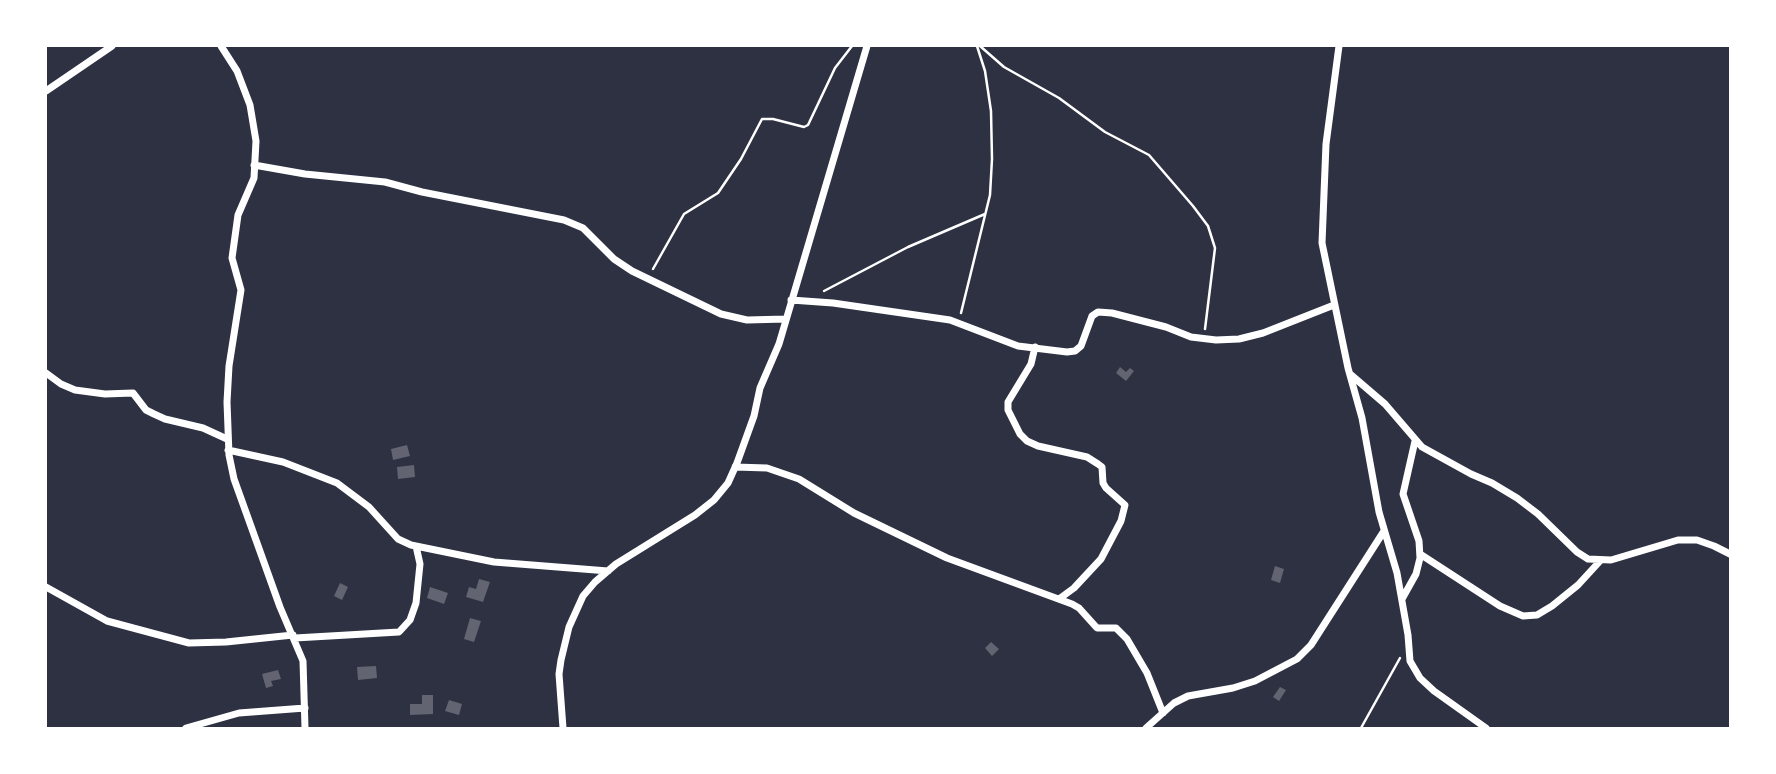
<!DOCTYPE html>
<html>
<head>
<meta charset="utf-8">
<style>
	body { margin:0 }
	#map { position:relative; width:1776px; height:774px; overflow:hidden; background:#2d3142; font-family:"Exo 2",sans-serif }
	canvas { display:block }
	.frame { position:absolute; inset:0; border:47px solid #fff; pointer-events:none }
</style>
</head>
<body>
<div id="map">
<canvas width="1776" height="774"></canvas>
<div class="frame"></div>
</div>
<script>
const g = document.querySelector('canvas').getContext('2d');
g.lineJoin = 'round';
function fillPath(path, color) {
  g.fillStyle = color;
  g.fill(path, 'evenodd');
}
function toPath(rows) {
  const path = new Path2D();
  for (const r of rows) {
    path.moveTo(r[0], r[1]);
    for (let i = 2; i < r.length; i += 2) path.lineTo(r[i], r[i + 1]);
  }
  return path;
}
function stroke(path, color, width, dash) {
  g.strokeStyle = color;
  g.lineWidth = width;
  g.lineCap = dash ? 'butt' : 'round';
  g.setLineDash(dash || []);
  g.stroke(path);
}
const building = toPath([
	[1120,367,1126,372,1130,368,1134,371,1126,381,1116,373],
	[407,445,410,456,393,460,391,449],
	[414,465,415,477,398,479,397,467],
	[1275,566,1284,569,1280,583,1271,580],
	[479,579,490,582,483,602,466,597,469,587,476,589],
	[340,583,348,587,342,600,334,596],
	[430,587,448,593,444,604,427,598],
	[470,618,481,621,474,642,464,639],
	[991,642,999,649,992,656,985,648],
	[376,666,377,678,358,680,357,667],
	[278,670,281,679,271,681,273,686,266,688,262,674],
	[1280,687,1286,690,1279,701,1273,697],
	[422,695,433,695,433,714,410,715,410,704,422,704],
	[449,700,462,704,459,715,445,711]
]);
const path = toPath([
	[980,46,1004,67,1059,98,1105,132,1149,155,1193,206,1208,226,1215,248,1205,329],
	[653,269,684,214,718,193,741,159,762,119,773,119,804,127,808,125,835,68,852,46],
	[824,291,908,247,985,214],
	[961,313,990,195,992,159,991,111,985,71,977,46],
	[1361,728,1400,658]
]);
const minor = toPath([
	[221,46,237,71,250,105,256,141,254,178,238,215,232,258,241,290,229,366,227,402,229,455,234,479,252,529,280,607,303,661,305,728],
	[1339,46,1326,144,1322,243,1348,368,1362,418,1379,512,1397,573,1408,635,1410,661,1420,678,1434,691,1486,728],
	[46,91,112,46],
	[254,165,305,174,385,182,422,192,564,220,583,228,614,259,632,271,721,314,747,320,786,319],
	[791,300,833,303,950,320,1018,346,1067,352,1075,351,1081,346,1092,316,1098,312,1112,313,1166,327,1191,337,1216,340,1239,339,1263,333,1334,305],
	[1035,347,1031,364,1008,402,1008,410,1020,434,1027,441,1038,446,1087,457,1098,464,1102,467,1103,483,1106,488,1125,505,1121,521,1101,559,1074,588,1059,599],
	[46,373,61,384,75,390,105,394,133,393,146,410,154,414,165,419,203,428,227,439],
	[1350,374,1385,404,1422,447,1471,474,1492,483,1517,498,1538,514,1577,552,1588,559,1611,560,1678,540,1697,540,1714,546,1730,554],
	[228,450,283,462,337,483,369,507,398,539,411,545,494,562,608,571],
	[735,467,767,468,799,479,854,513,947,558,1072,604,1079,608,1097,628,1116,628,1127,639,1147,673,1163,713],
	[1420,554,1500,606,1523,616,1537,615,1552,606,1578,585,1600,561],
	[46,587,107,621,189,643,226,642,293,635],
	[1402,599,1416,574,1420,558,1419,541,1403,494,1415,441],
	[295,638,399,632,410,620,416,603,420,564,416,546],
	[186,728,239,713,305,708],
	[563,728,559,674,561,660,569,627,583,596,595,582,616,564,695,515,714,500,728,483,737,463,754,416,760,388,779,344,867,46],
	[1146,728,1174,703,1188,696,1233,688,1255,681,1297,659,1311,645,1384,531]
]);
fillPath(building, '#626471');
stroke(path, '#fff', 2.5);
stroke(minor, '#fff', 7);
</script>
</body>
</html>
